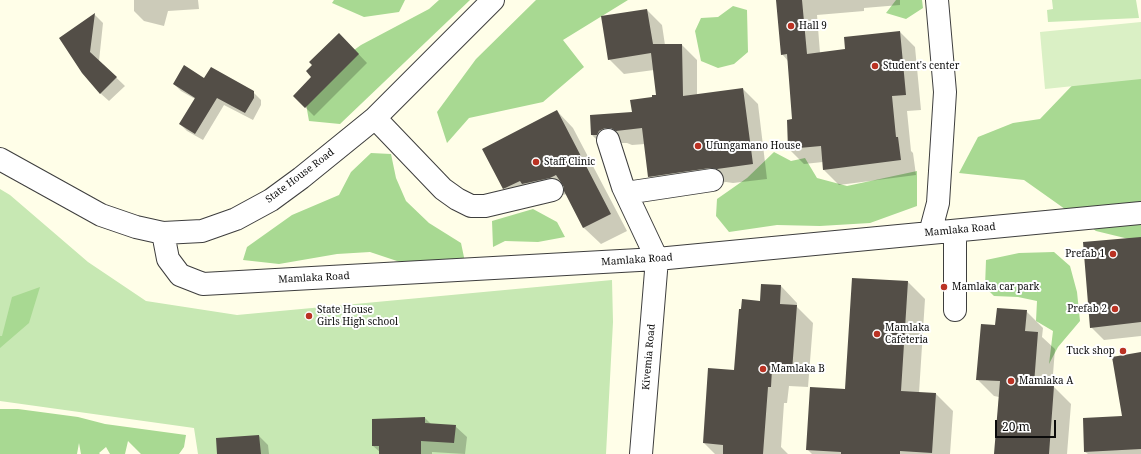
<!DOCTYPE html>
<html>
<head>
<meta charset="utf-8">
<style>
	body { margin:0 }
	#map { position:relative; width:1141px; height:454px; overflow:hidden; background:#fffee8; font-family:"Noto Serif",serif }
	canvas { display:block }
	.scale { position:absolute; left:995px; top:420px; width:61px; height:18px; box-sizing:border-box; border:2px solid #0b0b0b; border-top:0; padding-left:5px; font-size:12px; line-height:14px; white-space:nowrap; color:#0b0b0b; -webkit-text-stroke:3px #fff; paint-order:stroke }
</style>
</head>
<body>
<div id="map">
<canvas width="1141" height="454"></canvas>
<div class="scale">20 m</div>
</div>
<script>
const g = document.querySelector('canvas').getContext('2d');
g.lineJoin = 'round';
function fillPath(path, color) {
  g.fillStyle = color;
  g.fill(path, 'evenodd');
}
function toPath(rows) {
  const path = new Path2D();
  for (const r of rows) {
    path.moveTo(r[0], r[1]);
    for (let i = 2; i < r.length; i += 2) path.lineTo(r[i], r[i + 1]);
  }
  return path;
}
function stroke(path, color, width, dash) {
  g.strokeStyle = color;
  g.lineWidth = width;
  g.lineCap = dash ? 'butt' : 'round';
  g.setLineDash(dash || []);
  g.stroke(path);
}
function write(font, color, halo, rows, align = 'center') {
  g.font = font + ' "Noto Serif",serif';
  g.lineWidth = 4;
  g.setLineDash([]);
  g.textBaseline = 'middle';
  g.strokeStyle = halo;
  g.fillStyle = color;
  for (const [text, x, y, turn = 0] of rows) {
    g.save();
    g.translate(x, y);
    g.rotate((+turn || 0) * Math.PI / 180);
    g.textAlign = isNaN(turn) ? turn : align;
    if (halo) g.strokeText(text, 0, 0);
    g.fillText(text, 0, 0);
    g.restore();
  }
}
const green = toPath([
	[1052,0,1136,0,1139,18,1048,22,1047,10,1053,9],
	[0,189,10,195,88,262,146,301,237,315,612,280,613,322,606,454,198,454,194,428,0,401]
]);
const forest = toPath([
	[334,0,405,0,399,12,364,17,332,3],
	[439,0,470,0,340,124,309,121,303,87,361,45,429,9],
	[536,0,628,0,563,40,584,67,543,102,469,118,447,143,437,112,476,59],
	[896,0,922,0,923,8,906,19,886,13],
	[733,6,747,10,748,52,734,64,718,68,701,61,695,31,701,18,718,17],
	[1141,70,1141,240,1129,239,1096,231,1024,180,959,173,978,137,1013,123,1040,119,1086,71],
	[774,152,791,161,805,158,817,178,847,186,917,171,917,206,870,223,820,226,777,225,729,232,716,216,717,199,747,178],
	[371,153,391,154,396,178,406,201,429,223,461,243,465,262,415,267,370,252,337,254,279,264,243,260,247,247,292,215,339,195,351,172],
	[533,209,557,222,565,237,538,242,505,241,493,247,492,221],
	[1054,252,1070,266,1077,292,1080,321,1058,347,1049,364,1053,331,1036,321,1037,301,1018,297,994,296,985,287,986,260,1019,253],
	[40,287,29,323,0,348,0,336,2,336,12,297],
	[0,409,18,409,78,417,105,424,186,435,184,447,179,454,141,454,128,441,125,454,110,454,106,447,99,453,100,454,81,454,79,443,77,454,0,454]
]);
const pitch = toPath([
	[1141,22,1141,79,1045,89,1040,32]
]);
const shadow = toPath([
	[134,0,198,0,199,9,168,11,164,26,144,21,134,11],
	[777,0,900,0,900,5,864,8,864,11,817,15,820,53,846,50,900,32,915,47,921,110,907,111,911,151,913,153,916,175,839,185,824,170,823,162,804,164,789,149,793,120,788,61,782,54],
	[647,10,662,25,665,45,682,45,697,60,697,95,743,89,758,104,767,179,733,183,726,182,664,192,649,176,645,144,632,145,627,143,620,143,607,150,592,135,633,113,657,95,654,70,624,74,609,59],
	[95,15,103,23,99,61,125,86,109,101,100,93,60,38],
	[347,42,367,63,314,116,294,96],
	[205,79,253,92,261,100,261,105,253,120,224,105,203,140,187,131,180,124,195,99,181,91,174,84],
	[557,111,573,128,627,231,601,244,584,228,567,194,520,205,504,188],
	[1141,238,1141,336,1104,340,1091,327],
	[853,279,908,282,925,299,919,393,936,394,953,411,950,454,812,454,807,449,846,390],
	[781,286,797,303,797,307,813,323,808,387,789,386,787,403,784,403,781,447,788,454,715,454,704,443,735,371,761,302],
	[1026,311,1043,328,1042,337,1055,349,1052,387,1054,387,1071,404,1067,454,995,454,999,397,994,396,977,379,996,326],
	[1141,353,1141,454,1088,454,1085,452,1123,417],
	[425,418,431,424,455,426,467,437,465,454,432,452,432,454,380,454,380,452,373,446],
	[259,436,268,445,269,454,218,454]
]);
const building = toPath([
	[776,0,802,0,807,54,845,49,844,37,900,31,906,95,892,96,896,137,898,137,901,160,823,170,821,146,788,149,787,120,792,119,787,54,781,55],
	[647,9,653,44,682,44,683,96,743,88,753,164,717,169,710,168,648,177,642,128,616,131,611,128,605,128,599,131,597,135,591,135,590,115,632,112,630,100,652,97,652,95,656,95,651,53,608,60,601,16],
	[95,13,90,52,117,77,100,94,82,73,59,38],
	[339,33,359,54,305,108,293,96,311,77,306,71,312,65,309,62],
	[184,65,204,78,211,67,254,91,254,98,245,113,217,98,195,134,179,124,195,98,173,84],
	[557,110,611,214,583,228,564,191,564,187,556,175,550,178,522,184,520,181,503,189,482,149],
	[1141,237,1141,322,1090,328,1083,242],
	[852,278,908,281,901,391,936,393,932,453,900,451,900,454,841,454,841,452,806,450,810,387,845,389],
	[761,284,781,285,780,304,797,305,792,371,772,369,771,387,768,387,763,454,723,454,723,445,703,443,708,368,734,370,739,309,741,309,742,299,760,301],
	[997,308,1027,310,1025,331,1038,332,1034,384,1054,386,1049,454,994,454,1000,381,976,380,981,324,995,325],
	[1141,352,1141,449,1084,452,1083,418,1122,416,1112,357],
	[425,417,425,423,456,425,454,443,421,441,421,454,379,454,379,446,372,446,372,419],
	[259,435,261,454,217,454,216,438]
]);
const minor = toPath([
	[375,118,443,189,457,199,471,206,485,206,552,190],
	[608,140,623,187,657,259],
	[0,159,101,215,136,227,163,233,202,231,236,219,271,200,301,178,375,118,493,0],
	[626,193,712,180],
	[163,233,168,259,180,275,203,284,657,259,1141,213],
	[930,233,938,203,945,92,937,0],
	[955,310,955,231],
	[641,454,657,259]
]);
const markers = [
	[791,26,4,"#ba3223"],
	[875,66,4,"#ba3223"],
	[698,146,4,"#ba3223"],
	[536,162,4,"#ba3223"],
	[1113,254,4,"#ba3223"],
	[944,287,4,"#ba3223"],
	[1115,309,4,"#ba3223"],
	[309,316,4,"#ba3223"],
	[877,334,4,"#ba3223"],
	[1123,351,4,"#ba3223"],
	[763,369,4,"#ba3223"],
	[1011,381,4,"#ba3223"]
];
const poiNames = [
	["Hall 9",799,26],
	["Student's center",883,66],
	["Ufungamano House",706,146],
	["Staff Clinic",544,162],
	["Prefab 1",1105,254,"right"],
	["Mamlaka car park",952,287],
	["Prefab 2",1107,309,"right"],
	["State House",317,310],
	["Girls High school",317,322],
	["Mamlaka",885,328],
	["Cafeteria",885,340],
	["Tuck shop",1115,351,"right"],
	["Mamlaka B",771,369],
	["Mamlaka A",1019,381]
];
const streetNames = [
	["State House Road",300,176,-37],
	["Mamlaka Road",960,230,-5],
	["Mamlaka Road",637,260,-4],
	["Mamlaka Road",314,278,-3],
	["Kivemia Road",649,357,-85]
];
fillPath(green, '#c7e8b3');
fillPath(forest, '#a8d992');
fillPath(pitch, '#daf0c5');
fillPath(shadow, '#0003');
fillPath(building, '#534e47');
stroke(minor, '#3e3e3e', 24);
stroke(minor, '#fff', 22);
for (const [x, y, r, color] of markers) {
  const dot = new Path2D();
  dot.arc(x, y, r, 0, 2 * Math.PI);
  g.fillStyle = color;
  g.fill(dot);
  stroke(dot, '#fff', 1.5);
}
write('10px', '#0b0b0b', '#fff', poiNames, 'left');
write('10px', '#0b0b0b', '#fff', streetNames);
</script>
</body>
</html>
